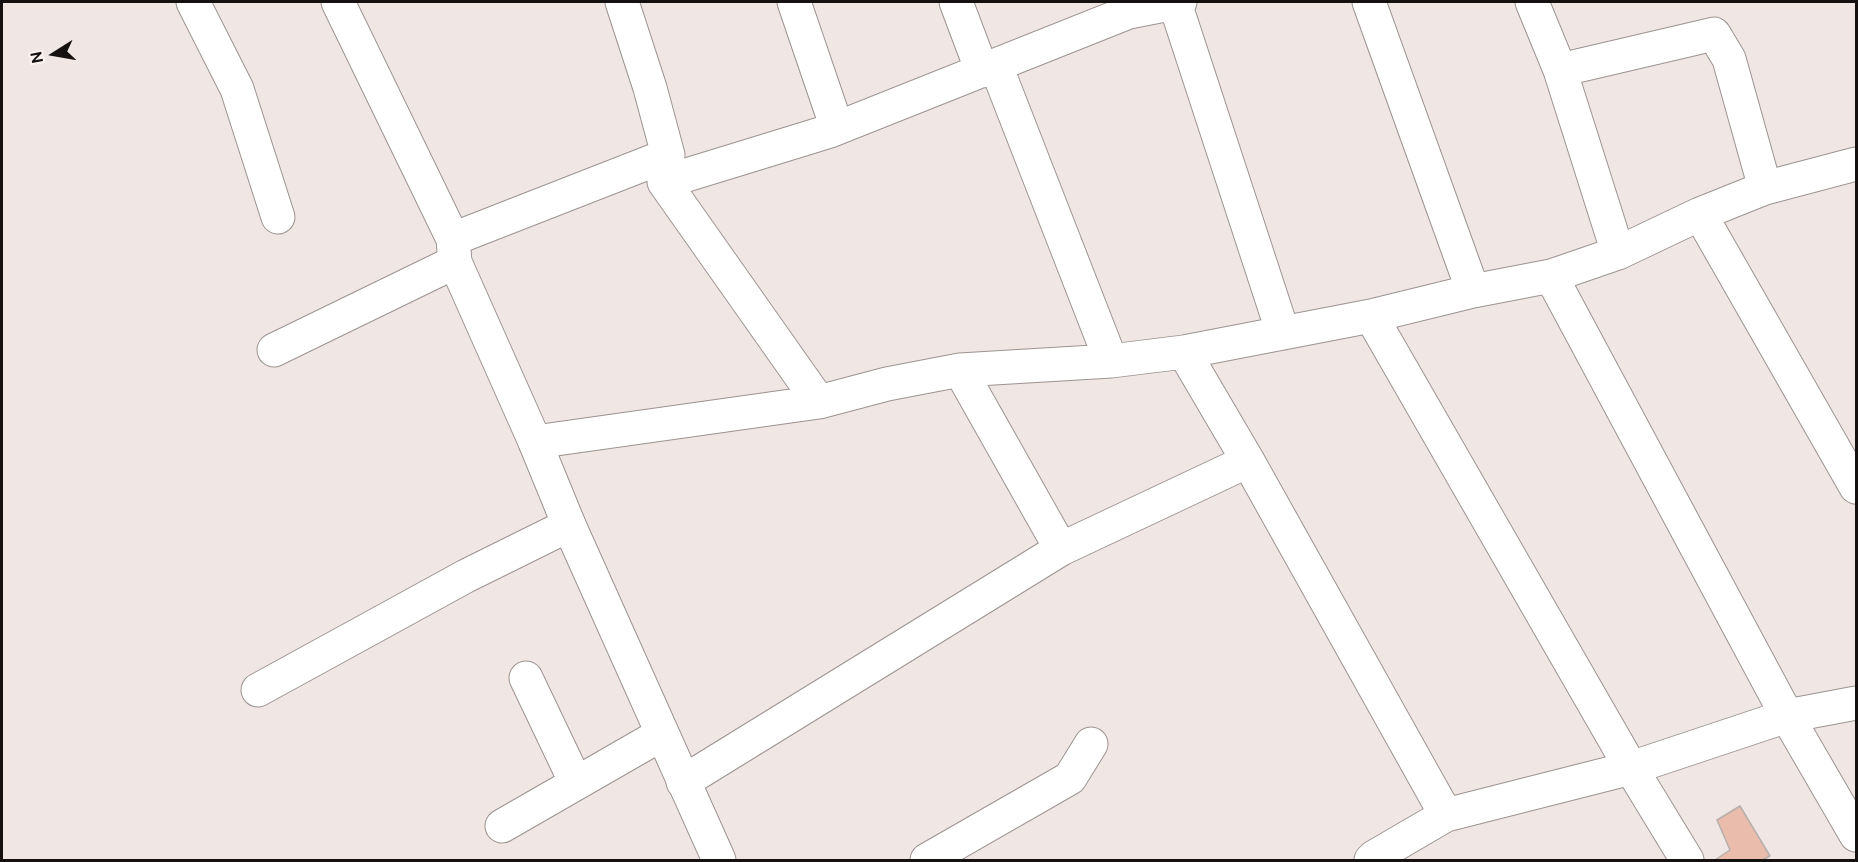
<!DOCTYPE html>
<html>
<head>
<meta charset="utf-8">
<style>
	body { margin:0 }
	#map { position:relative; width:1858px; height:862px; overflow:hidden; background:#f0e6e3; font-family:Ubuntu,sans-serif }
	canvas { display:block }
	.frame { position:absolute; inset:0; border:3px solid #141110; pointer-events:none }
	.north { position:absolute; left:24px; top:24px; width:60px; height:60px; -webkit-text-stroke:4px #fdf4f0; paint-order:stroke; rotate:259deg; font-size:16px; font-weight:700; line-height:24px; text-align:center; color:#141110 }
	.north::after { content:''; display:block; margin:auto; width:21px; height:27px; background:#141110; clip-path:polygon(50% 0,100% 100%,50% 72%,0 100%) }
</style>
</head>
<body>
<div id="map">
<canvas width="1858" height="862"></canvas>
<div class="frame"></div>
<div class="north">N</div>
</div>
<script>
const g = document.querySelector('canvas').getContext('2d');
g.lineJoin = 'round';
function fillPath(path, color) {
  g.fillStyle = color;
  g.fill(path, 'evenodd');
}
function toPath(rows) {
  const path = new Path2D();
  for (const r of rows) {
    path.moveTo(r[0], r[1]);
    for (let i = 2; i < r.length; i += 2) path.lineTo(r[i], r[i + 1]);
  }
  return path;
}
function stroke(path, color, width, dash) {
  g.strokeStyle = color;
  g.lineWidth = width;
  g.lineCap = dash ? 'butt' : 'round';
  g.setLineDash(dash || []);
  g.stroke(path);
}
const building = toPath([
	[1740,806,1770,856,1762,860,1715,860,1730,850,1717,820,1740,806]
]);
const street = toPath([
	[193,2,237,89,278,217],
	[622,2,650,88,668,155],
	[794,2,837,128],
	[956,2,982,71],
	[1369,2,1473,291],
	[1532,2,1560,70,1618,253],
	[1175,3,1283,333],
	[996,66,1111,361],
	[1560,70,1714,34,1729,59,1765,188],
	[664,182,819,402],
	[1700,214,1856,487],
	[453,239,668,155,664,182,830,131,1129,12,1180,2],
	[1551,276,1787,716,1856,835],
	[1371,316,1631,768,1687,860],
	[274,350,455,262],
	[1184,352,1248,461,1446,815],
	[960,370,1061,549],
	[535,442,819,402,887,384,960,370,1111,361,1184,352,1371,316,1473,291,1551,276,1618,253,1700,214,1765,188,1856,164],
	[526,678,576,783],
	[258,690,466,576,569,525],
	[683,782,1061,549,1248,461],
	[502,826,662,734],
	[927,860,1070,778,1091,744],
	[1371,860,1374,857,1446,815,1631,768,1787,716,1856,703]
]);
const secondary = toPath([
	[338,2,453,239,455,262,535,442,569,525,719,860]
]);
fillPath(building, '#eabcac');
stroke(building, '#b7afab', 1.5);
stroke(street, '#9c9491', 35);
stroke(secondary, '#9c9491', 35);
stroke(street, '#fff', 33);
stroke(secondary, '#fff', 33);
</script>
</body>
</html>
